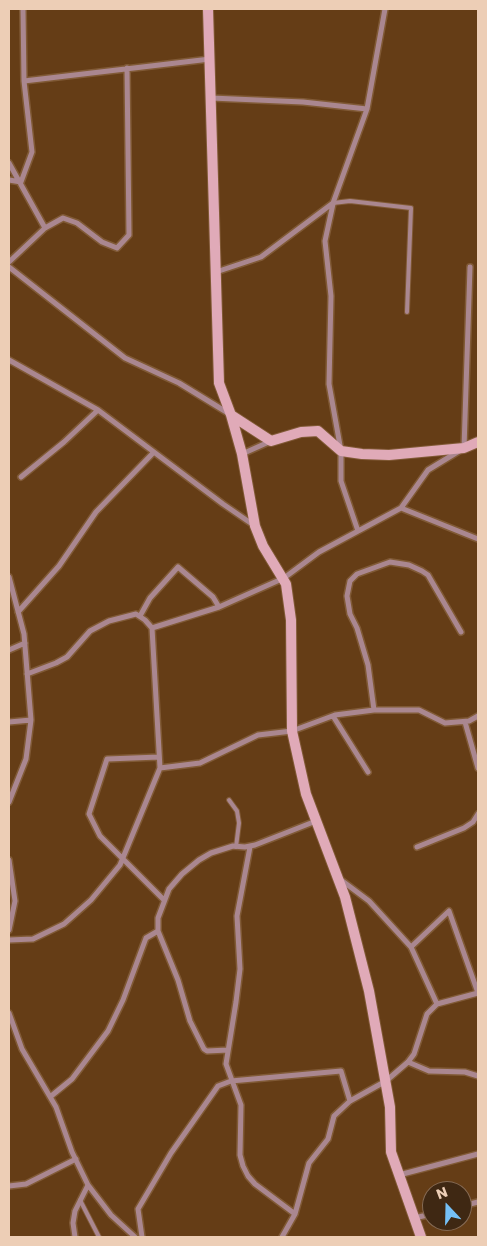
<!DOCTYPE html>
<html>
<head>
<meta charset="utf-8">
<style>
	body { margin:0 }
	#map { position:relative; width:487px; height:1246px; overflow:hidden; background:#653d16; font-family:Poppins,sans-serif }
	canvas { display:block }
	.frame { position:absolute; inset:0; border:10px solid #edceb6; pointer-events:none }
	.north { position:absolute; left:422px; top:1181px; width:50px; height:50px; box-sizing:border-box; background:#3f2813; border:1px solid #856a54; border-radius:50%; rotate:339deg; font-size:14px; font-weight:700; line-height:20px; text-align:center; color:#edceb6 }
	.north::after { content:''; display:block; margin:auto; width:18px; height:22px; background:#75c0f6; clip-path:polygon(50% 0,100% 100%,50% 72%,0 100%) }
</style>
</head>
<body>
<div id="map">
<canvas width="487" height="1246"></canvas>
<div class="frame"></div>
<div class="north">N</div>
</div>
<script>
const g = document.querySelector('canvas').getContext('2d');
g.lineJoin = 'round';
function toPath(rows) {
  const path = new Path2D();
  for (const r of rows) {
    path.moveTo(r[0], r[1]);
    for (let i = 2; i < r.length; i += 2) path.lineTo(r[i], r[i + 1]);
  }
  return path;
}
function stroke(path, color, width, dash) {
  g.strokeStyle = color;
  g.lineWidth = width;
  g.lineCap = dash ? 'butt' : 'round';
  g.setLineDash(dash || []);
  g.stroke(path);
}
const lane = toPath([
	[333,203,350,201,411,208,407,312],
	[229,800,237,811,239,823,236,847],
	[80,1200,99,1237]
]);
const street = toPath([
	[24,81,210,59],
	[211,98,303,102,367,109],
	[9,163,45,228],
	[9,180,21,182,32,152,24,81,23,9],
	[333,204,325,241,331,296,329,384,341,451,341,481,358,531],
	[9,262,45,228,63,218,77,223,102,242,117,248,129,235,127,68],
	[9,267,125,358,179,383,228,413],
	[216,272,261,257,333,203,367,109,385,9],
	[9,360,98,410,223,504,255,526],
	[242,454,271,441],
	[21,477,64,442,98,410],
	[401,508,478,539],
	[9,577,24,634,31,720,26,759,9,802],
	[18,612,59,566,96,512,154,452],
	[140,616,150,598,178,567,213,597,219,607],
	[9,650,25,643],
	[27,674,56,663,67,657,90,631,109,621,136,614,145,620,152,628,219,607,284,578,319,552,401,508,428,470,464,448,470,267],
	[374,710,368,665,357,628,350,614,347,596,350,581,357,574,390,562,409,565,422,571,428,575,461,632],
	[333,716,368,772],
	[9,722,31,720],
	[465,722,478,768],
	[159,757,107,759,89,814,100,836,164,900],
	[160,768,200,763,258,735,292,731,335,715,374,710,419,710,445,723,469,721,478,716],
	[250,847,237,916,240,969,236,1002,226,1064,241,1105,240,1155,243,1166,248,1176,255,1184,295,1214],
	[417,847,464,828,473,822,478,814],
	[9,860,15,901,9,930],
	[341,880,369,901,411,947,437,1004],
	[9,940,33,939,64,924,91,900,120,865,160,768,152,628],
	[411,947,449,911,478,993],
	[9,1013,22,1049,56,1107,72,1152,88,1185,111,1215,135,1237],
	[228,1050,207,1051,204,1049,190,1021,178,980,158,931,158,918,169,889,182,874,199,860,211,853,233,846,245,847,255,845,316,821],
	[408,1062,429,1071,465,1072,478,1076],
	[50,1097,72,1079,108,1031,123,1000,146,938,158,931],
	[399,1175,478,1154],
	[9,1186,26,1184,76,1159],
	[462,1206,478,1202],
	[414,1218,432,1214],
	[75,1237,73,1223,75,1211,88,1185],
	[142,1237,138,1209,171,1153,218,1086,231,1081,341,1071,350,1101],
	[282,1237,295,1214,309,1163,328,1139,334,1116,350,1101,386,1081,408,1062,414,1054,427,1014,437,1004,478,993]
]);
const secondary = toPath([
	[208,9,219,383,231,415,242,454,255,526,263,546,286,584,291,620,292,731,306,794,345,897,369,991,390,1107,391,1152,421,1237],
	[231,415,271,441,301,432,318,431,341,451,362,454,389,455,464,448,478,442]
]);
stroke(lane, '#805a36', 6);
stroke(street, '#805a36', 8);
stroke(secondary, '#805a36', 12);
stroke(lane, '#aa8790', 4);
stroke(street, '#aa8790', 5);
stroke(secondary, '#e0aab8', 10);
</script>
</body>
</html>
